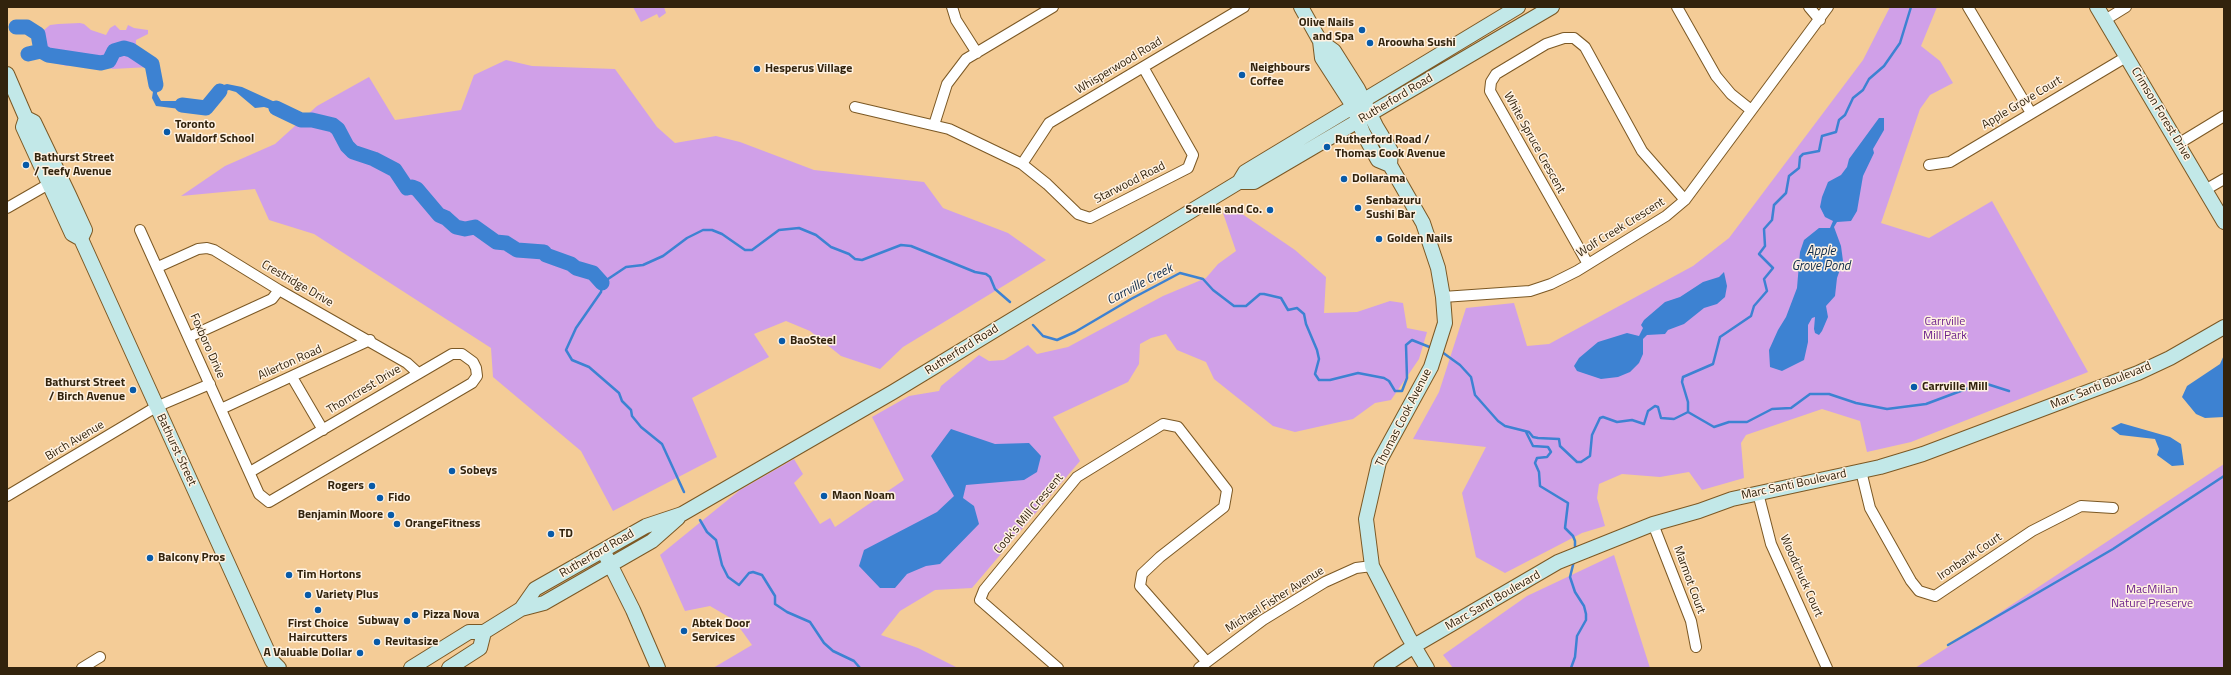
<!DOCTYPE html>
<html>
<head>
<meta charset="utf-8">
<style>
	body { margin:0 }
	#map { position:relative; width:2231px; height:675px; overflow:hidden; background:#f4cc97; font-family:"Titillium Web",sans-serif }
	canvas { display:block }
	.frame { position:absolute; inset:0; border:8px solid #32230d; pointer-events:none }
</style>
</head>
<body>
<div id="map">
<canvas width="2231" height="675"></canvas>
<div class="frame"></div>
</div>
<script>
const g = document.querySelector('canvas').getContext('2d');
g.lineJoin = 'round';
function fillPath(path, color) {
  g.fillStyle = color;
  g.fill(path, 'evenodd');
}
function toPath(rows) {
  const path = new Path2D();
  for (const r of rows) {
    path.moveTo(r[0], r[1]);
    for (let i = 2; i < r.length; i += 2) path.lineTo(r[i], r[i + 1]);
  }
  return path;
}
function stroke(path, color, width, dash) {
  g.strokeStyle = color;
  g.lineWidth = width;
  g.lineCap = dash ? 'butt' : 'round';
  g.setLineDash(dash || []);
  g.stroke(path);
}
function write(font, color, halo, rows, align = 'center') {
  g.font = font + ' "Titillium Web",sans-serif';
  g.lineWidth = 3;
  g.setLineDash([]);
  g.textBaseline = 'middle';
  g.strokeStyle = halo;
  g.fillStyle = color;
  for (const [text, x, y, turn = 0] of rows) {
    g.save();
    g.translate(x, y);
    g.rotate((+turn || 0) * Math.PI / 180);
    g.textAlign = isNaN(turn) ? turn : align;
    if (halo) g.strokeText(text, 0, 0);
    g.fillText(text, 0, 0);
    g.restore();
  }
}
const green = toPath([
	[633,7,664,7,666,13,659,18,657,14,641,22],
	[1890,7,1937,7,1921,46,1940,61,1953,83,1930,95,1920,109,1881,223,1929,238,1992,201,2088,372,1911,442,1867,452,1860,421,1822,409,1746,435,1741,443,1744,478,1702,490,1689,472,1660,477,1622,474,1599,484,1597,498,1605,526,1582,533,1505,573,1476,557,1462,493,1486,447,1413,439,1439,392,1466,308,1514,303,1527,346,1549,344,1693,266,1729,238,1863,60],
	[80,23,84,24,91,30,106,35,110,28,115,25,120,30,126,30,128,25,134,28,148,30,148,34,136,40,136,51,155,63,150,67,112,69,104,64,96,62,72,63,67,66,50,62,41,55,33,52,38,42,32,33,27,29,29,25,44,30,50,25,58,24],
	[506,60,532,66,615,69,657,127,675,143,716,136,740,142,814,170,924,182,943,208,1008,233,1046,260,903,347,880,369,841,356,810,331,786,321,754,334,769,357,692,398,717,457,613,511,581,451,493,377,491,348,314,234,269,220,255,189,181,196,225,166,275,144,317,106,369,77,395,120,461,110,474,75],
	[1232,207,1295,250,1326,277,1324,313,1357,312,1390,301,1403,303,1407,328,1427,332,1419,359,1391,400,1375,403,1353,419,1295,432,1273,426,1214,379,1206,362,1177,350,1166,334,1151,338,1140,344,1139,364,1128,382,1053,417,1080,461,972,588,935,590,900,611,881,635,918,648,958,668,713,668,752,645,734,620,710,606,685,611,660,555,740,490,794,459,803,474,794,483,820,524,830,518,835,527,904,480,872,417,909,396,939,391,941,386,979,355,989,361,1004,360,1028,345,1037,354,1068,347,1163,296,1206,278,1218,264,1236,251,1223,213],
	[2224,464,2224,668,1915,668,1945,649],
	[1614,555,1650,668,1453,668,1443,655,1527,596]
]);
const water = toPath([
	[155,63,158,71,157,94,161,101,206,101,220,86,227,84,242,87,288,108,296,115,291,118,282,112,264,107,255,108,236,92,229,90,222,92,216,104,201,107,198,110,193,106,185,107,180,109,156,106,152,98,154,85,150,67],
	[1879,118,1884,118,1884,130,1873,149,1874,153,1863,176,1857,211,1851,221,1837,222,1834,227,1841,246,1843,261,1837,278,1835,296,1826,306,1828,317,1822,331,1819,335,1815,333,1814,329,1815,317,1812,318,1808,325,1808,342,1804,360,1782,371,1770,367,1769,350,1778,330,1786,317,1797,288,1800,252,1804,240,1819,228,1830,228,1833,221,1825,217,1820,207,1822,197,1828,182,1841,175,1847,167,1849,159],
	[1724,272,1727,286,1725,297,1717,304,1704,308,1684,324,1668,330,1665,334,1647,335,1643,339,1643,354,1639,363,1630,372,1618,377,1601,379,1577,371,1574,366,1579,358,1598,342,1627,333,1639,336,1643,328,1641,325,1644,320,1665,302,1680,297,1703,282,1719,277],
	[2224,355,2224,417,2205,418,2196,414,2182,397,2187,386,2220,364],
	[2121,423,2170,437,2181,444,2184,465,2172,466,2157,455,2159,449,2155,439,2120,435,2111,428],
	[951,429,995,444,1029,443,1041,456,1037,472,1024,480,966,485,963,498,974,506,979,524,940,564,926,566,907,574,895,588,880,588,859,566,864,550,937,512,954,496,931,456]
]);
const stream = toPath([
	[1033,325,1043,336,1057,340,1075,332,1131,299,1180,273,1203,279,1213,290,1234,306,1246,306,1260,294,1264,294,1281,298,1288,310,1297,308,1304,314,1306,324,1317,350,1319,359,1315,374,1319,380,1330,380,1358,373,1384,378,1389,381,1395,391,1402,391,1407,378,1406,345,1412,340,1432,348],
	[1442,352,1460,365,1471,377,1475,395,1498,421,1505,426,1529,432,1533,437,1538,438,1559,439,1560,446,1577,462,1581,462,1590,456,1592,435,1600,418,1603,417,1617,422,1632,420,1644,424,1648,411,1655,406,1658,407,1661,418,1674,419,1688,412],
	[1688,412,1688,402,1682,382,1683,377,1713,364,1720,337,1751,316,1754,306,1767,291,1764,279,1773,268,1759,254,1765,246,1764,229,1772,220,1774,205,1786,193,1789,176,1799,168,1800,157,1803,154,1819,151,1822,136,1836,132,1839,120,1845,115,1853,98,1863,90,1869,79,1884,66,1900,43,1911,7],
	[1688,412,1714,427,1729,422,1747,422,1772,409,1791,408,1810,394,1829,394,1856,403,1887,409,1926,404,1966,389,1987,384,2009,391],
	[1526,432,1533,446,1548,447,1551,452,1547,457,1537,458,1535,463,1539,472,1540,486,1568,503,1565,528,1573,536,1575,541,1575,550],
	[684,492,662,444,641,427,632,416,631,410,622,401,619,393,589,367,572,360,566,350,576,328,601,292,602,283,626,267,643,265,663,256,687,238,703,230,712,230,722,234,745,250,752,250,779,230,799,228,816,235,831,247,849,254,855,259,862,260,901,245,911,246,975,272,986,274,990,277,995,289,1010,302],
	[700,520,707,532,716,540,722,565,728,577,739,585,749,573,753,572,762,575,775,596,775,604,787,612,810,622,824,643,833,651,854,661,860,668],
	[1948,645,2113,549,2224,476],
	[1571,668,1575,657,1577,636,1586,620,1586,614,1584,606,1575,592,1570,577,1574,561]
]);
const river = toPath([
	[16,27,27,27,38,34,41,51],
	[28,54,41,51,48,55,101,63,109,61,114,51,124,48,131,50,152,64,156,85],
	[182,105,206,108,220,91],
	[276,108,301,120,312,120,333,125,338,129,347,146,353,152,374,159,395,170,407,188,412,187,417,189,439,215,446,218,456,227,465,229,475,227,496,242,506,243,517,250,544,252,546,255,571,264,576,268,593,273,602,283]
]);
const street = toPath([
	[952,7,956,20,977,53],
	[1677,7,1716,76,1731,94,1751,110],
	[1809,7,1820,20],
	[1968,7,2031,113],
	[2105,20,2126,7],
	[855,107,949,129,1022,164,1047,184,1078,214,1090,218,1188,168,1193,155,1143,67],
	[934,125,947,84,966,59,1053,7],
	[2178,144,2224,116],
	[1022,164,1049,123,1244,7],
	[1929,165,1950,162,2126,57],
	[2205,190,2224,179],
	[7,208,54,181],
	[140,230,259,494,269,502,472,383,477,376,476,368,473,362,462,354,452,354,250,472],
	[1588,264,1490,91,1491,82,1496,74,1546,44,1564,38,1574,38,1585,47,1642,151,1685,200],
	[158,267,198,249,207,248,214,250,279,290,407,363,418,373],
	[1443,297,1530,291,1551,284,1577,271,1666,216,1685,200,1828,7],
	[189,337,272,299,279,290],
	[292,377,323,430],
	[221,409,370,340],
	[1861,471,1870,508,1911,581,1919,591,1935,596,2032,531,2081,506,2113,508],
	[1758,493,1771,544,1827,668],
	[7,496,156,407,210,384],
	[1653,524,1691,621,1696,647],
	[82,668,100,657],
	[1058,668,980,600,984,590,1077,477,1163,424,1178,427,1227,490,1224,507,1160,557,1142,574,1140,586,1206,661],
	[1199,668,1263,620,1325,582,1356,568,1372,566]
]);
const secondary = toPath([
	[1301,7,1320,41,1322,58,1353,106,1363,133,1378,160,1390,165],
	[2097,7,2224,222],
	[1320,41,1334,51,1358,89,1376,126,1391,151,1390,165,1423,223,1438,268,1443,297,1445,323,1431,367,1379,462,1366,519,1372,566,1408,636,1427,668],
	[7,74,26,118,34,122,69,195,85,230,81,239],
	[26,118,23,127,72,234,81,239,272,661,279,668],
	[1239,182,1254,182,1552,7],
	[606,556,633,610,658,668],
	[521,609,535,589,646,526,682,514,893,392,1239,182,1245,172,1518,7],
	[411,668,469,632,484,632,521,609,544,603,652,541,678,518],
	[449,668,480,648,484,632],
	[1381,668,1414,646,1558,562,1653,524,1699,511,1732,499,1880,467,1923,454,2138,373,2170,358,2224,327]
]);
const markers = [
	[1362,30,4,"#085aa8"],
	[1370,43,4,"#085aa8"],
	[757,69,4,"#085aa8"],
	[1242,75,4,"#085aa8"],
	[167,132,4,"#085aa8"],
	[1327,147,4,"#085aa8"],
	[26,165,4,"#085aa8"],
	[1344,179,4,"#085aa8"],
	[1358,208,4,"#085aa8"],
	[1270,210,4,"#085aa8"],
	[1379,239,4,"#085aa8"],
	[782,341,4,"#085aa8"],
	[1914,387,4,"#085aa8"],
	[133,390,4,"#085aa8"],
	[452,471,4,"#085aa8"],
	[372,486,4,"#085aa8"],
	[824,496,4,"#085aa8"],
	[380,498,4,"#085aa8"],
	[391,515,4,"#085aa8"],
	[397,524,4,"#085aa8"],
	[551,534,4,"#085aa8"],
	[150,558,4,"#085aa8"],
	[289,575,4,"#085aa8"],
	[308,595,4,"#085aa8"],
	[318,610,4,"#085aa8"],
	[415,615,4,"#085aa8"],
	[407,621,4,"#085aa8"],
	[684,631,4,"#085aa8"],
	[377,642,4,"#085aa8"],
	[360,653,4,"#085aa8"]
];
const poiNames = [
	["Olive Nails",1354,23,"right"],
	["and Spa",1354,37,"right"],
	["Aroowha Sushi",1378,43],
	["Neighbours",1250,68],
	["Coffee",1250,82],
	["Hesperus Village",765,69],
	["Toronto",175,125],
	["Waldorf School",175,139],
	["Rutherford Road /",1335,140],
	["Thomas Cook Avenue",1335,154],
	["Bathurst Street",34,158],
	["/ Teefy Avenue",34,172],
	["Dollarama",1352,179],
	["Senbazuru",1366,201],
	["Sushi Bar",1366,215],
	["Sorelle and Co.",1262,210,"right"],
	["Golden Nails",1387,239],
	["BaoSteel",790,341],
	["Bathurst Street",125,383,"right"],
	["/ Birch Avenue",125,397,"right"],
	["Carrville Mill",1922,387],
	["Sobeys",460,471],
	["Rogers",364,486,"right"],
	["Maon Noam",832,496],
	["Fido",388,498],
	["Benjamin Moore",383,515,"right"],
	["OrangeFitness",405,524],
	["TD",559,534],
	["Balcony Pros",158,558],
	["Tim Hortons",297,575],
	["Variety Plus",316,595],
	["Pizza Nova",423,615],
	["Subway",399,621,"right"],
	["First Choice",318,624,"center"],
	["Haircutters",318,638,"center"],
	["Abtek Door",692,624],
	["Services",692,638],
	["Revitasize",385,642],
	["A Valuable Dollar",352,653,"right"]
];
const streetNames = [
	["Whisperwood Road",1119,66,-31],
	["Rutherford Road",1396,99,-31],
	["Apple Grove Court",2022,103,-31],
	["Crimson Forest Drive",2161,114,59],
	["White Spruce Crescent",1534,143,61],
	["Starwood Road",1130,183,-27],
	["Wolf Creek Crescent",1621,228,-32],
	["Crestridge Drive",297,284,30],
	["Foxboro Drive",207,346,66],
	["Rutherford Road",962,350,-32],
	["Allerton Road",290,363,-24],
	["Marc Santi Boulevard",2101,386,-22],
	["Thorncrest Drive",364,390,-31],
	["Thomas Cook Avenue",1404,418,-63],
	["Birch Avenue",75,441,-31],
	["Bathurst Street",176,450,65],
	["Marc Santi Boulevard",1794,485,-12],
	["Cook's Mill Crescent",1029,514,-50],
	["Rutherford Road",597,554,-30],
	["Ironbank Court",1970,557,-34],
	["Woodchuck Court",1801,576,66],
	["Marmot Court",1689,580,70],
	["Michael Fisher Avenue",1275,600,-32],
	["Marc Santi Boulevard",1493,601,-30]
];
const parkNames = [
	["Carrville",1945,322],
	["Mill Park",1945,336],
	["MacMillan",2152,590],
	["Nature Preserve",2152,604]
];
const waterNames = [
	["Apple",1821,252],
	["Grove Pond",1821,267],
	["Carrville Creek",1140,285,-28]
];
fillPath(green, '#d0a0e8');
fillPath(water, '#3d82d2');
stroke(stream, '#3d82d2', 2.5);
stroke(river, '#3d82d2', 15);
stroke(street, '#7b5824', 12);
stroke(secondary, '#7b5824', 16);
stroke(street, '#fff', 10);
stroke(secondary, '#c2e8e8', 14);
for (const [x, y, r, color] of markers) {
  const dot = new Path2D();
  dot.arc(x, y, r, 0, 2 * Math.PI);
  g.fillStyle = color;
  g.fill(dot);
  stroke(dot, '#fff2e2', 1.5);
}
write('bold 12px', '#32230d', '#fff2e2', poiNames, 'left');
write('12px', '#32230d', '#fff2e2', streetNames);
write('12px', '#6e238d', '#fff2e2', parkNames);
write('italic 13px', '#0f2b4b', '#fff2e2', waterNames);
</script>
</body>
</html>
